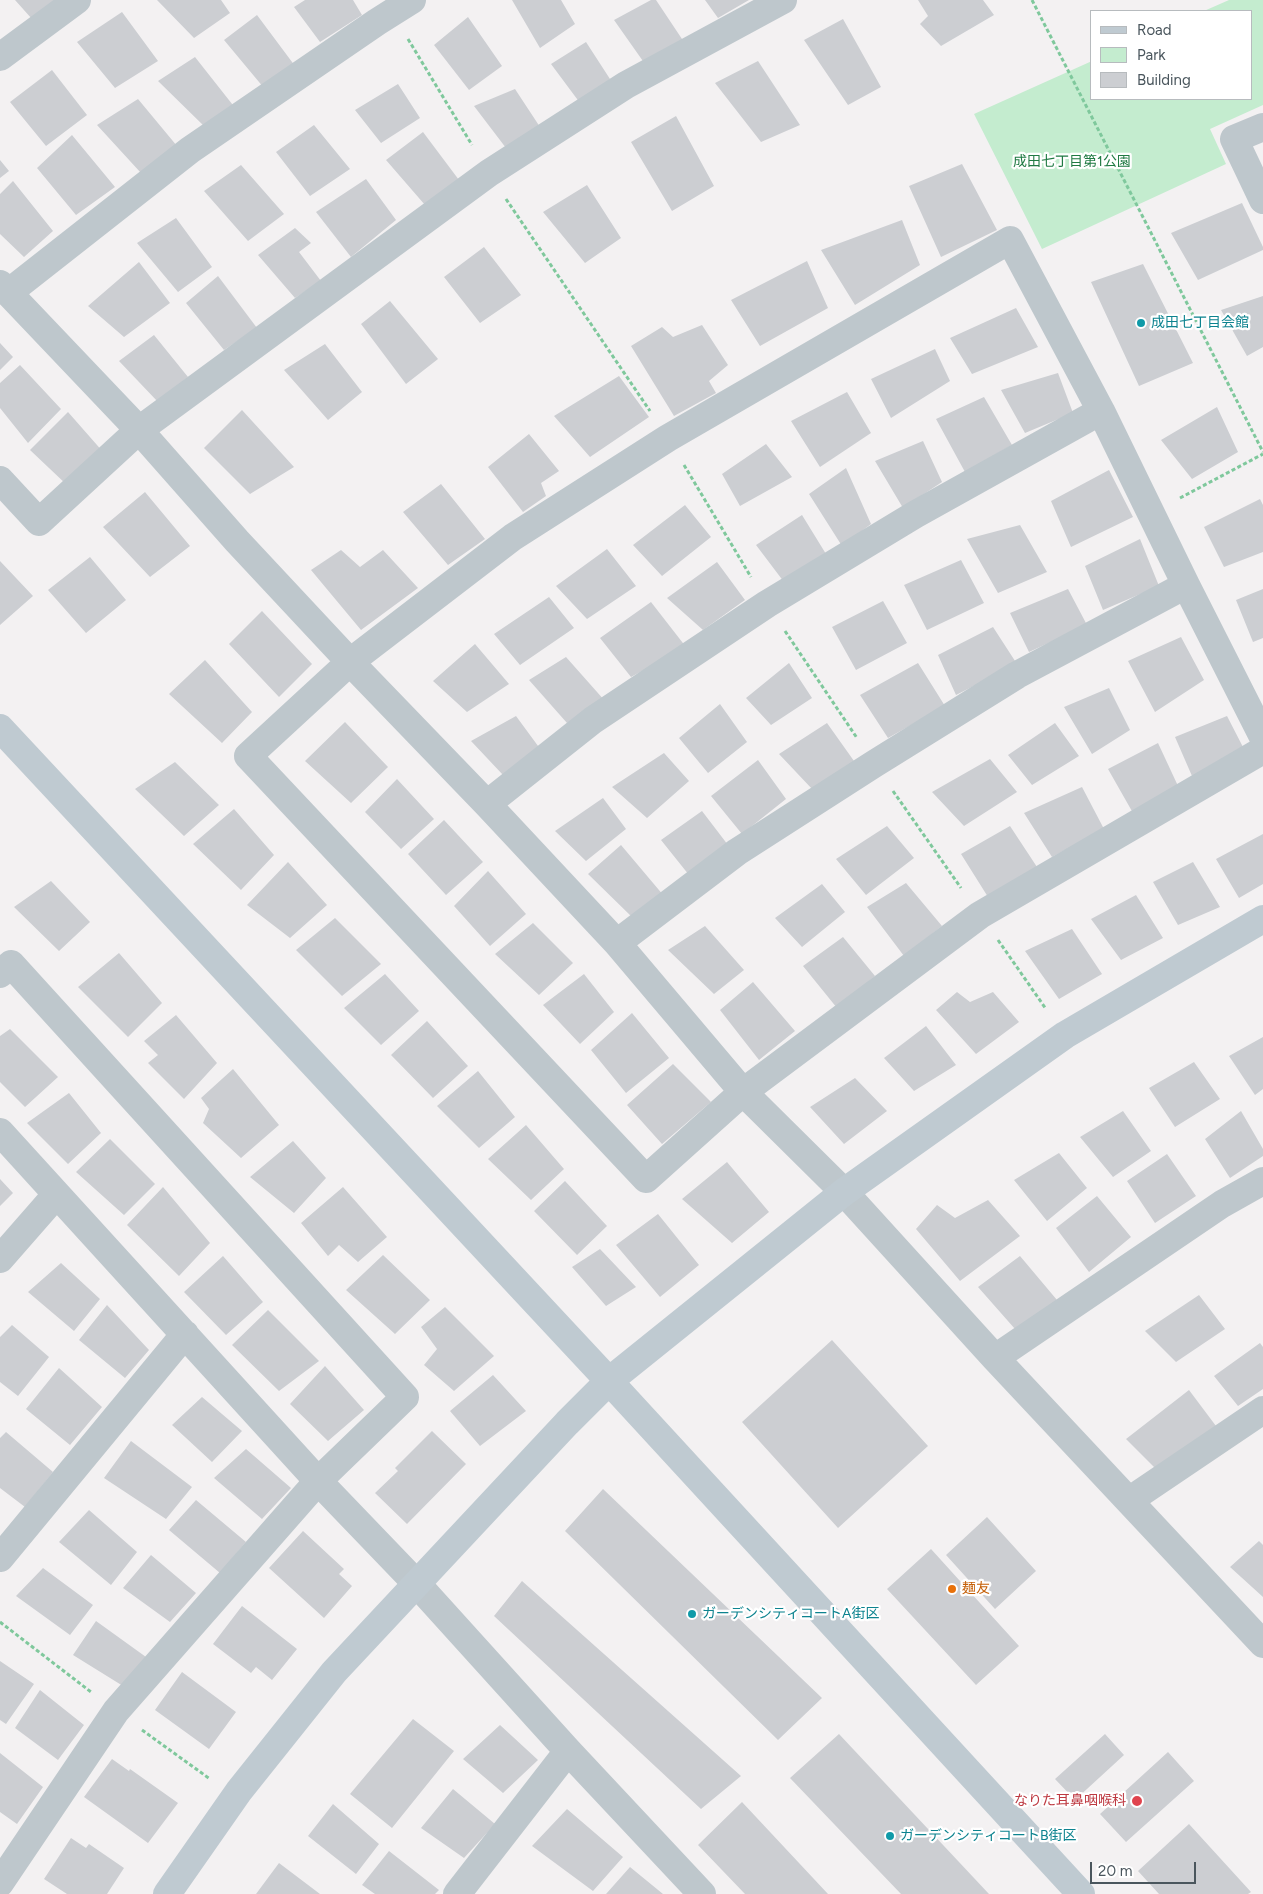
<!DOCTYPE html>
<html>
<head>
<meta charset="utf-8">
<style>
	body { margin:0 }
	#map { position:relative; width:1263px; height:1894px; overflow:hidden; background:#f3f1f2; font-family:Figtree,sans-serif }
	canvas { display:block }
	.legend { position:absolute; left:1090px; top:10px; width:162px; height:90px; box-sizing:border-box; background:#fff; border:1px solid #b7bbbe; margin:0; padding:6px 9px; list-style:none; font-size:15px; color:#4a565d }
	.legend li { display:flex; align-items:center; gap:10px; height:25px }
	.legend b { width:25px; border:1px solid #b7bbbe }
	.scale { position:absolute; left:1090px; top:1862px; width:106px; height:22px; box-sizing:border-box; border:2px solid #4a565d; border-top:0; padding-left:6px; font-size:15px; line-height:18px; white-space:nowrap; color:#4a565d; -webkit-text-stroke:4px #fff; paint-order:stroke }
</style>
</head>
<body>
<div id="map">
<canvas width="1263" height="1894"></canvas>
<ul class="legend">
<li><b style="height:6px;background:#bfcad1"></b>Road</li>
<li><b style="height:14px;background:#c4eccf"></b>Park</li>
<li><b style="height:14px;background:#ccced2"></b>Building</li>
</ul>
<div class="scale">20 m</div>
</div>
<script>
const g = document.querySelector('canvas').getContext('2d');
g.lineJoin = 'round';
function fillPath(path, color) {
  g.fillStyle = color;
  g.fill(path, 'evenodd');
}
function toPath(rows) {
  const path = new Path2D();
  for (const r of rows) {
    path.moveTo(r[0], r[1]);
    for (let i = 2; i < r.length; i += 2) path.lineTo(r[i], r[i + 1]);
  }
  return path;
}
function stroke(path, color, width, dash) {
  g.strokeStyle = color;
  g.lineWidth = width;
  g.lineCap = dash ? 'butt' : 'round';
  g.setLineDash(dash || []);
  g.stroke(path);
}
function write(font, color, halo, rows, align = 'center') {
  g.font = font + ' Figtree,"Noto Sans JP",sans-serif';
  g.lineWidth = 4.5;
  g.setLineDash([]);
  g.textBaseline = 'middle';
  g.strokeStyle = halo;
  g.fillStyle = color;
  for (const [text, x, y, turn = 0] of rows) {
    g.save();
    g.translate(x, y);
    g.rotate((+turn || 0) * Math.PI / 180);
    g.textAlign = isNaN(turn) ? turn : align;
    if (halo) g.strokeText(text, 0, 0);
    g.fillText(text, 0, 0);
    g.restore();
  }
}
const green = toPath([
	[1229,0,1263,0,1263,105,1210,129,1226,164,1042,249,974,114,1092,61,1092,99,1252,99,1252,11,1204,11]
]);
const building = toPath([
	[15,0,56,0,32,19],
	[157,0,221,0,230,13,194,38],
	[305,0,353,0,362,15,320,42,294,7],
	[512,0,561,0,575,24,540,48],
	[651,0,656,0,684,42,645,64,614,20],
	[705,0,749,0,718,18],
	[918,0,983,0,994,15,941,46,920,24,928,16],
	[122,12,158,61,115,88,77,42],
	[257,15,295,66,264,88,224,40],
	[468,17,502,66,469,90,434,45],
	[843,19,881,87,848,105,804,40],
	[586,42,610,79,580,103,551,64],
	[195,57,236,109,206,128,158,81],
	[758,61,800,125,761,142,715,83],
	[52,70,87,115,46,146,10,102],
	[398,84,420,118,381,143,355,110],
	[515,89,540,127,506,148,474,106],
	[138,99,177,146,141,173,97,125],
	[676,116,714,186,672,211,631,142],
	[314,125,350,169,310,196,276,152],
	[423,132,459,180,425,205,386,160],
	[72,135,115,187,76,215,37,168],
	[0,160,9,171,0,178],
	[962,164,997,230,941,257,909,186],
	[241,165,284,214,248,241,204,191],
	[366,179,396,220,351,257,316,212],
	[13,181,53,231,24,257,0,234,0,194],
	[587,185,621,238,585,263,543,212],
	[1242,203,1263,247,1263,250,1198,280,1171,233],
	[176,218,212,267,178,292,137,243],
	[902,220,920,265,855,305,821,250],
	[295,228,311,243,299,252,321,281,295,298,258,255],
	[484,247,521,295,480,323,444,277],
	[807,261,828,308,760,346,731,300],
	[139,262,170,303,124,337,88,306],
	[1143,264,1193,363,1139,386,1091,282],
	[218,276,257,328,224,350,186,303],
	[1263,296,1263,347,1247,356,1221,310],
	[390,301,438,359,406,384,361,324],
	[1016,308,1038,347,972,374,950,338],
	[702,325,728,365,709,381,716,393,674,416,631,346,662,327,673,337],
	[154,335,188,377,158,402,119,361],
	[0,343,13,357,0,370],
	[325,344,362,392,328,420,284,370],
	[935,349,950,381,891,418,871,379],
	[20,365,61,409,28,443,0,408,0,383],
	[1058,373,1073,413,1025,433,1001,390],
	[619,376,649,417,590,457,554,416],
	[847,392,871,433,820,467,791,421],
	[984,397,1012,445,965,472,936,419],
	[1217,407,1238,452,1192,479,1161,440],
	[242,410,294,467,250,494,204,448],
	[68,412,104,453,68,486,30,450],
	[529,434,559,471,541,483,546,496,523,512,488,467],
	[923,441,942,482,903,508,875,461],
	[766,444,792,477,740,506,722,474],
	[846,468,871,524,842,546,809,494],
	[1109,470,1133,517,1071,547,1051,501],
	[441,484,485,539,448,565,403,512],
	[145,492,190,546,150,577,103,527],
	[1260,499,1263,505,1263,552,1224,567,1204,527],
	[685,505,711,537,662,576,633,545],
	[802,515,826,554,784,582,756,545],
	[1020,525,1047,572,998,593,967,539],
	[1140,539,1159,586,1103,610,1085,566],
	[607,549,636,586,587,619,556,586],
	[341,550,360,567,383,550,418,588,361,630,311,570],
	[90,557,126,600,86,633,48,590],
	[961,560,984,603,927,630,904,585],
	[0,561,33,596,0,625],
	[717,562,745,600,703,630,667,598],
	[1068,589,1087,625,1029,652,1010,613],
	[1263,589,1263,638,1253,642,1236,600],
	[549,597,574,628,520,665,494,634],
	[883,601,907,643,856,670,832,627],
	[651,602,686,647,631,677,600,638],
	[262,611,312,664,279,697,229,644],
	[993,627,1017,664,956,695,938,655],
	[1181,637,1204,680,1155,712,1128,661],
	[475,644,509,684,467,712,433,681],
	[566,657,605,701,567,723,529,680],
	[205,660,252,712,222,743,169,694],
	[789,663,812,698,771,725,746,698],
	[918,663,945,706,888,738,860,695],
	[1109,688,1130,730,1092,754,1064,707],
	[720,704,747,742,708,773,679,738],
	[516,716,541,750,503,775,471,741],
	[1227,716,1244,749,1192,776,1175,737],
	[345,722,388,767,351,803,305,761],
	[827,723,854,761,813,790,779,754],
	[1055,723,1079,756,1032,785,1008,755],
	[1158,743,1178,786,1133,813,1108,769],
	[664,753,689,781,647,818,612,787],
	[990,759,1017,792,964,826,932,792],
	[758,760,786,799,742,834,711,796],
	[175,762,219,805,184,836,135,789],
	[397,779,434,819,401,849,365,812],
	[1082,787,1104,829,1052,857,1024,813],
	[603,798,626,829,586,861,555,831],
	[234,809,274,855,241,890,193,844],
	[702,811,728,845,689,875,661,840],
	[444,820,483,862,446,895,408,854],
	[887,826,914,858,866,895,836,859],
	[1010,826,1037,867,988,897,961,854],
	[1263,834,1263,884,1239,898,1216,859],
	[621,845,664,896,633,918,588,874],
	[288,862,327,905,290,938,247,905],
	[1193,862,1220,907,1178,925,1153,882],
	[488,871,526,914,490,946,454,906],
	[51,881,90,922,59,951,14,907],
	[906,883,942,926,904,956,867,907],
	[822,884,845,912,802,947,775,918],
	[1136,895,1163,938,1121,960,1091,919],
	[335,918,381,964,342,996,296,950],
	[533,923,573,963,539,995,495,954],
	[705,926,744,970,714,994,668,950],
	[1072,929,1102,974,1059,999,1025,951],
	[843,937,875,976,837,1008,803,966],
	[119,953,162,1003,128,1037,78,987],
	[385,974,419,1011,381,1045,344,1008],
	[584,974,614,1012,580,1044,543,1005],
	[753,982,795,1031,759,1060,720,1010],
	[957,992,970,1002,993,992,1019,1022,976,1054,936,1010],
	[632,1013,669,1058,626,1093,591,1050],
	[176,1015,217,1063,184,1099,148,1063,158,1055,144,1041],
	[427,1021,468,1066,433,1098,391,1055],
	[926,1026,956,1065,914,1091,884,1058],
	[10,1029,58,1077,25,1107,0,1082,0,1036],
	[1263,1037,1263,1089,1255,1095,1229,1056],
	[1194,1062,1220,1099,1175,1127,1149,1088],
	[673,1064,711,1102,662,1144,627,1105],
	[233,1069,279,1125,241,1158,203,1123,209,1109,201,1098],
	[478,1071,515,1117,479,1148,437,1106],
	[855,1078,887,1111,844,1144,810,1107],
	[69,1093,101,1133,68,1164,27,1123],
	[1123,1111,1151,1151,1113,1177,1080,1137],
	[1241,1111,1263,1149,1263,1156,1230,1178,1205,1139],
	[526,1125,564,1169,531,1200,488,1159],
	[110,1139,155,1184,124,1215,76,1172],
	[293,1141,326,1178,294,1213,250,1177],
	[1059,1153,1087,1188,1047,1221,1014,1180],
	[1167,1154,1196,1196,1155,1223,1127,1181],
	[727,1162,769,1212,732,1243,682,1199],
	[0,1179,13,1193,0,1206],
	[565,1181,607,1226,577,1255,534,1211],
	[163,1187,210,1243,179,1276,127,1225],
	[343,1187,387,1237,358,1262,339,1245,328,1256,301,1223],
	[1097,1196,1131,1237,1089,1272,1056,1228],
	[988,1200,1020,1236,960,1281,916,1229,937,1205,955,1218],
	[658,1214,699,1265,660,1297,616,1245],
	[600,1249,636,1287,606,1306,572,1267],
	[383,1255,430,1300,395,1334,346,1290],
	[223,1256,263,1302,226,1335,184,1292],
	[1020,1256,1057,1300,1015,1329,978,1287],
	[61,1263,100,1299,74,1331,28,1292],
	[1199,1295,1225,1329,1176,1362,1145,1331],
	[107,1305,149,1350,125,1378,79,1340],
	[445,1307,494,1356,454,1391,424,1365,437,1349,421,1327],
	[268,1310,319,1361,279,1391,232,1345],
	[12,1325,49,1357,18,1396,0,1382,0,1337],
	[832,1340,928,1446,838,1528,742,1422],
	[1260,1343,1263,1347,1263,1389,1238,1406,1214,1376],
	[325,1366,364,1410,328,1441,290,1404],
	[59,1368,102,1407,70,1445,26,1409],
	[493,1375,526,1411,480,1446,450,1411],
	[1189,1390,1216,1426,1158,1471,1126,1439],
	[202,1397,242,1431,212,1462,172,1425],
	[432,1431,466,1464,407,1524,375,1493,398,1471,395,1468],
	[6,1432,53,1472,25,1507,0,1488,0,1438],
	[131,1441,192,1487,166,1519,104,1478],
	[246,1449,291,1488,262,1519,214,1478],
	[603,1489,822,1698,778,1740,565,1531],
	[196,1500,246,1542,220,1573,169,1530],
	[89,1510,137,1552,111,1585,59,1542],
	[987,1517,1036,1571,995,1609,946,1555],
	[303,1531,344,1569,339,1574,352,1586,324,1618,269,1568],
	[1259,1541,1263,1545,1263,1597,1230,1567],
	[931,1549,1019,1646,976,1685,887,1589],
	[151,1555,196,1593,170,1622,123,1588],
	[43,1568,93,1605,70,1635,16,1596],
	[522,1581,741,1776,701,1809,494,1616],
	[242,1606,297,1649,272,1680,256,1667,251,1673,213,1644],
	[96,1621,146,1657,123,1686,73,1655],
	[0,1661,34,1684,6,1724,0,1720],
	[182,1672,236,1712,209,1749,155,1710],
	[40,1690,84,1725,58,1760,15,1728],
	[413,1719,454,1751,392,1828,350,1794],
	[500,1725,538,1760,503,1793,463,1759],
	[839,1734,989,1894,901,1894,790,1778],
	[1105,1734,1124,1755,1075,1800,1055,1779],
	[1168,1752,1194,1781,1126,1842,1100,1814],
	[0,1753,43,1787,17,1824,0,1812],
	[112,1759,129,1771,130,1769,178,1803,148,1843,84,1797],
	[453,1789,495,1824,464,1858,421,1828],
	[742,1802,828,1894,745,1894,698,1845],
	[333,1804,379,1844,356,1874,308,1836],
	[567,1809,623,1857,593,1891,532,1846],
	[1189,1824,1251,1892,1248,1894,1159,1894,1138,1871],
	[71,1838,86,1848,89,1844,124,1868,107,1894,67,1894,44,1879],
	[389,1851,439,1890,435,1894,375,1894,362,1885],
	[279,1863,320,1894,256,1894],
	[630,1867,663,1894,606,1894]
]);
const path = toPath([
	[1032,0,1263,452],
	[408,39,472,145],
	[506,199,650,411],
	[684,465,751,577],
	[1180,498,1263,454],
	[785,631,857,738],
	[893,791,961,888],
	[998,940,1046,1009],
	[0,1622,91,1692],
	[142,1730,210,1779]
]);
const street = toPath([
	[0,57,77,0],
	[1263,127,1234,139,1263,200],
	[0,284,139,430,237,541,350,662,487,804,617,943,743,1092,844,1192,995,1358,1263,1644],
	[8,293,190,150,377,22,412,0],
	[0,480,39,522,139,430,489,173,626,85,783,0],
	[1263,737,1186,585,1101,411,1010,240,668,438,513,537,350,662,248,756,646,1179,743,1092,980,915,1263,750],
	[487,804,593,720,767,604,916,514,1101,411],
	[617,943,737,852,874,764,1017,675,1186,585],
	[0,974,11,964,405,1397,318,1481,116,1711,0,1883],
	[0,1132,318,1481,416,1583,568,1751,702,1894],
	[0,1259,56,1195],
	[995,1358,1222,1204,1263,1181],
	[1130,1500,1263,1410],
	[0,1558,185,1334],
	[457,1894,568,1751]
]);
const secondary = toPath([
	[0,728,609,1381,1081,1894],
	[167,1894,239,1791,334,1672,567,1423,609,1381,844,1192,1065,1035,1263,919]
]);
const markers = [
	[1141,323,5,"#0f9aa8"],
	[952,1589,5,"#e8710a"],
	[692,1614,5,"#0f9aa8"],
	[1137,1801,6,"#e0444e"],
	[890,1836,5,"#0f9aa8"]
];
const parkNames = [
	["成田七丁目第1公園",1072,162]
];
const cultureNames = [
	["成田七丁目会館",1151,323],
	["ガーデンシティコートA街区",702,1614],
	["ガーデンシティコートB街区",900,1836]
];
const foodNames = [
	["麺友",962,1589]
];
const healthNames = [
	["なりた耳鼻咽喉科",1126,1801]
];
fillPath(green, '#c4eccf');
fillPath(building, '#ccced2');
stroke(path, '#7fc89c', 3, [4, 2.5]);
stroke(street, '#bec7cc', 28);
stroke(secondary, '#bfcad1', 28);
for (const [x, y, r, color] of markers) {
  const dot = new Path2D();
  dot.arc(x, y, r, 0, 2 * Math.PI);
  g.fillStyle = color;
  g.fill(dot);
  stroke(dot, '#fff', 2);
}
write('14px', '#207a43', '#fff', parkNames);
write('14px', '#0d838f', '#fff', cultureNames, 'left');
write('14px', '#c56008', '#fff', foodNames, 'left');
write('14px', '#be3a42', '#fff', healthNames, 'right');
</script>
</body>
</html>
